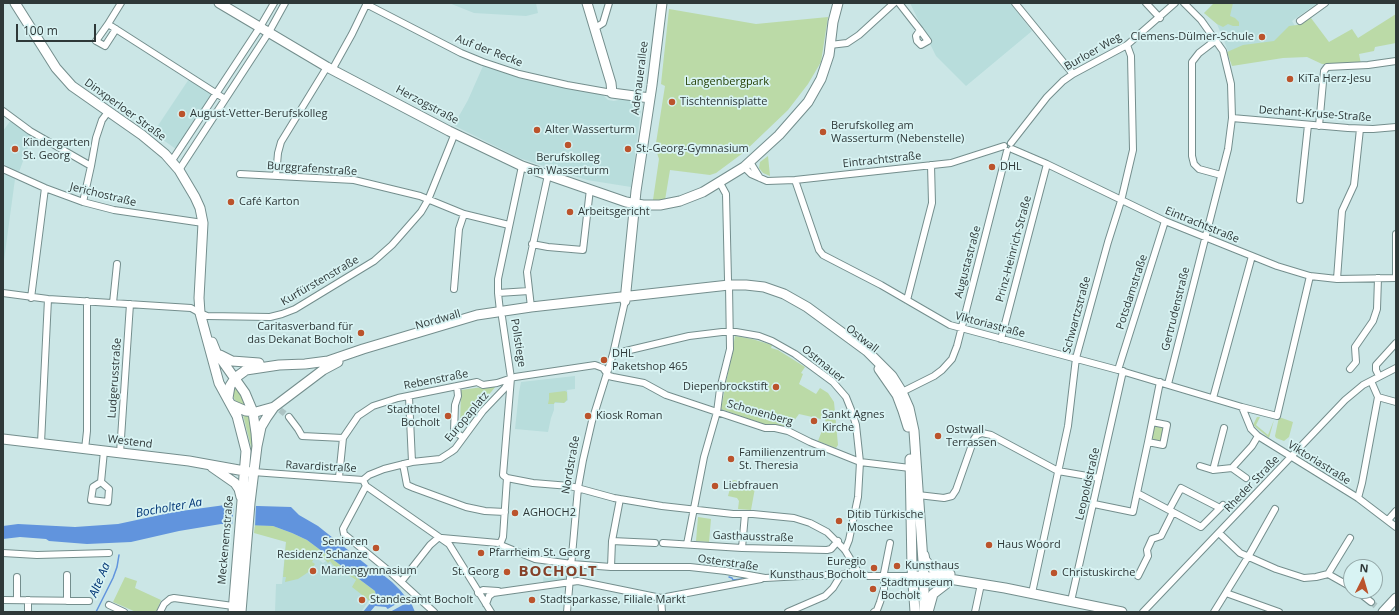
<!DOCTYPE html>
<html>
<head>
<meta charset="utf-8">
<style>
	body { margin:0 }
	#map { position:relative; width:1399px; height:615px; overflow:hidden; background:#cbe6e6; font-family:"Open Sans",sans-serif }
	canvas { display:block }
	.frame { position:absolute; inset:0; border:4px solid #2e3838; pointer-events:none }
	.north { position:absolute; left:1343px; top:559px; width:40px; height:40px; box-sizing:border-box; background:#d8f3f3; border:1px solid #94a8a8; border-radius:50%; rotate:5deg; font-size:11px; font-weight:700; line-height:16px; text-align:center; color:#2e3838 }
	.north::after { content:''; display:block; margin:auto; width:14px; height:18px; background:#bb532c; clip-path:polygon(50% 0,100% 100%,50% 72%,0 100%) }
	.scale { position:absolute; left:16px; top:24px; width:80px; height:18px; box-sizing:border-box; border:2px solid #2e3838; border-top:0; padding-left:5px; font-size:12px; line-height:14px; white-space:nowrap; color:#2e3838; -webkit-text-stroke:3px #d8f3f3; paint-order:stroke }
</style>
</head>
<body>
<div id="map">
<canvas width="1399" height="615"></canvas>
<div class="frame"></div>
<div class="north">N</div>
<div class="scale">100 m</div>
</div>
<script>
const g = document.querySelector('canvas').getContext('2d');
g.lineJoin = 'round';
function fillPath(path, color) {
  g.fillStyle = color;
  g.fill(path, 'evenodd');
}
function toPath(rows) {
  const path = new Path2D();
  for (const r of rows) {
    path.moveTo(r[0], r[1]);
    for (let i = 2; i < r.length; i += 2) path.lineTo(r[i], r[i + 1]);
  }
  return path;
}
function stroke(path, color, width, dash) {
  g.strokeStyle = color;
  g.lineWidth = width;
  g.lineCap = dash ? 'butt' : 'round';
  g.setLineDash(dash || []);
  g.stroke(path);
}
function write(font, color, halo, rows, align = 'center') {
  g.font = font + ' "Open Sans",sans-serif';
  g.lineWidth = 3.5;
  g.setLineDash([]);
  g.textBaseline = 'middle';
  g.strokeStyle = halo;
  g.fillStyle = color;
  for (const [text, x, y, turn = 0] of rows) {
    g.save();
    g.translate(x, y);
    g.rotate((+turn || 0) * Math.PI / 180);
    g.textAlign = isNaN(turn) ? turn : align;
    if (halo) g.strokeText(text, 0, 0);
    g.fillText(text, 0, 0);
    g.restore();
  }
}
const built = toPath([
	[449,3,536,3,538,13,526,16,474,13],
	[910,3,1010,3,1032,31,966,86,936,56],
	[1214,3,1316,3,1316,4,1292,21,1309,51,1233,63,1217,24,1204,13],
	[483,66,528,80,603,95,608,100,614,101,623,99,638,102,641,109,631,187,587,180,519,158,455,126,455,123,468,100],
	[189,79,212,94,176,149,153,133],
	[11,120,33,134,19,172,3,164,3,131],
	[3,174,15,179,3,268],
	[575,376,575,389,567,390,568,400,564,403,554,403,554,410,551,418,548,432,515,429,519,392,521,382],
	[286,541,315,557,323,563,326,561,324,559,327,559,357,581,371,598,361,612,275,612,276,584,282,584],
	[544,560,572,564,570,582,543,586]
]);
const green = toPath([
	[1214,3,1233,3,1230,16,1235,18,1239,22,1239,26,1233,26,1228,24,1223,27,1217,24,1204,13],
	[669,9,756,24,828,17,821,62,808,84,788,110,743,153,716,173,710,175,670,170,665,200,653,200,659,159,656,150,656,143,665,86,661,84],
	[1396,14,1396,43,1375,47,1374,51,1359,54,1361,64,1322,64,1307,57,1283,58,1232,66,1227,52,1243,45,1274,41,1289,26,1297,25,1311,18,1329,42,1352,29,1358,38],
	[768,156,770,176,763,173,759,168,760,162],
	[735,336,752,339,772,345,771,348,778,350,805,367,801,373,803,374,799,384,816,394,820,388,828,393,834,402,838,445,836,448,818,441,823,428,825,427,827,423,825,420,825,417,822,416,821,419,799,414,788,429,769,426,721,409],
	[236,385,248,407,236,402,231,392,232,389],
	[497,385,460,429,461,390],
	[565,391,567,392,567,400,564,403,555,402,554,404,548,404,549,399,549,393],
	[243,415,251,417,253,434,252,460,251,460,251,447],
	[1257,417,1260,417,1256,425,1268,435,1274,420,1269,438,1253,425],
	[1279,417,1293,422,1289,437,1284,441,1276,438,1275,436],
	[1153,426,1164,428,1161,442,1151,440],
	[734,480,749,484,750,487,755,488,751,510,738,509,739,501,737,498,728,496,732,481],
	[698,517,711,519,709,542,696,541],
	[255,525,273,526,292,533,307,540,375,591,376,596,374,602,371,602,352,587,356,580,333,565,330,561,328,563,318,552,312,562,315,564,310,571,298,579,285,582,286,577,283,577,286,542,254,533],
	[125,577,137,581,135,588,161,600,156,612,136,612,113,602]
]);
const water = toPath([
	[225,505,291,507,299,515,318,526,373,570,377,570,392,582,400,590,412,605,415,612,390,612,386,607,375,606,370,612,363,612,371,602,374,602,376,596,375,591,307,540,292,533,273,526,221,524,179,531,131,542,87,544,49,541,46,539,20,537,3,539,3,526,18,524,75,527,118,524,174,512]
]);
const pier = toPath([
	[234,504,256,505,255,527,232,526],
	[408,597,410,601,390,612,387,612,386,610]
]);
const stream = toPath([
	[729,577,732,578,733,580,742,579],
	[96,612,113,578,117,567,119,555]
]);
const streetTunnel = toPath([
	[280,410,289,417],
	[1371,602,1377,607]
]);
const street = toPath([
	[121,3,108,24,225,99],
	[899,3,920,30,928,41,921,45,917,41,916,36,920,30],
	[1015,3,1073,74],
	[1146,3,1160,18],
	[366,4,461,53,483,62,519,74,567,85,612,93],
	[1300,21,1325,3],
	[108,24,96,41,105,46,116,29],
	[595,28,603,23,609,3],
	[1216,40,1199,53,1192,62,1192,156,1194,164,1199,169,1221,175],
	[830,45,847,43,859,35,894,3],
	[332,70,352,34,367,3],
	[3,111,30,131,91,166,83,202],
	[1232,118,1348,128,1373,129,1396,127],
	[1319,126,1324,71,1327,67,1368,65,1396,61],
	[1011,143,1047,97,1063,81,1073,74,1127,45,1175,3],
	[1012,149,1047,164,1165,221,1277,266,1310,276,1337,279,1396,278],
	[171,162,260,27,274,3],
	[750,162,760,178],
	[91,166,96,138,102,120,108,112],
	[744,167,751,174,767,181,795,180,951,163,1004,146],
	[3,169,45,188,83,202,114,210,203,223],
	[179,170,269,32,285,3],
	[240,174,354,180,420,196,464,214,509,225],
	[276,176,278,153,281,142,327,67],
	[795,180,819,250,823,255,881,285,950,325,1118,370,1242,407,1251,429,1258,436,1358,498,1396,527],
	[720,183,726,194,728,280],
	[1300,200,1308,125],
	[532,244,548,247,583,250,590,189],
	[1396,278,1396,234],
	[1337,279,1342,211,1354,185,1360,129],
	[454,289,459,229,464,214],
	[3,293,48,299,191,308,200,313,207,316,270,317,282,314,295,309,374,261,392,245,421,212,428,200,455,133],
	[498,293,529,291],
	[31,298,45,188],
	[907,300,932,203,931,165],
	[113,303,117,264],
	[531,307,527,272,548,175],
	[500,311,498,293,498,279,522,166],
	[502,317,511,378,503,475,507,478,533,483,570,486,614,498,662,506,733,514,753,514,794,518,810,523,827,532,845,550,857,570,862,574,868,576,913,576],
	[1001,339,1047,164],
	[613,354,689,336,722,332,736,332,759,336,772,341,795,354,833,382,846,397,852,412,856,425,860,462,858,497,849,540,845,550],
	[1350,369,1356,362,1355,347,1373,321,1377,309,1378,278],
	[1118,370,1165,221],
	[1379,376,1376,370,1376,365,1396,343],
	[1371,381,1378,397,1396,402],
	[1168,384,1228,149,1232,118,1231,84,1223,51,1201,20,1184,3],
	[457,386,458,396,455,405,454,431,456,433,463,437],
	[900,393,934,376,942,370,952,359,957,346,1007,151],
	[409,397,412,462],
	[1213,398,1252,256],
	[1242,407,1277,416,1310,276],
	[289,417,298,429,302,436,343,438],
	[1152,422,1160,382],
	[41,443,48,299],
	[85,449,87,431,87,301],
	[120,453,130,304],
	[403,464,407,485,414,488,466,507,485,511,505,512],
	[1200,466,1213,470,1232,468,1246,478],
	[1232,468,1252,446,1258,436],
	[1213,470,1224,428],
	[253,472,363,480],
	[339,477,343,438,358,416,373,406,398,398,477,382,483,385,497,383,515,377,595,365,603,368,609,376,613,377,644,383,666,395,765,428,775,428,788,431,810,442,860,462,910,468],
	[363,480,369,475,384,469,412,462,440,459,451,452,455,449,483,411,505,388,510,379],
	[363,480,366,486,449,544,491,612],
	[101,482,93,487,91,500,108,502,109,489,101,482,104,451],
	[366,486,343,529,344,534,389,571,434,612],
	[1137,493,1201,527,1223,505],
	[918,495,944,498,952,496,956,490,974,439,977,435,982,433,991,435,1058,471,1099,478],
	[1358,498,1362,483,1378,397],
	[620,499,612,541,655,543],
	[1094,504,1133,512,1137,493,1148,442,1152,422,1167,425,1163,445,1148,442],
	[1169,510,1181,488,1220,508],
	[1388,520,1396,511],
	[1219,533,1240,553,1276,569,1304,578,1316,577,1328,574,1351,587],
	[442,538,498,543,501,542,503,537,507,478],
	[663,543,742,548,827,550,831,549,838,541],
	[687,544,704,457,717,412,720,389,730,349,729,285],
	[503,546,535,559,572,564,611,567,690,567,726,571,765,578,821,575,841,575],
	[742,548,745,514],
	[3,553,37,555,109,553],
	[611,567,612,541],
	[1328,574,1350,538],
	[1138,576,1148,556,1147,550,1152,539,1161,536,1173,512],
	[885,577,892,581,913,582],
	[401,582,430,545,438,538],
	[1357,591,1371,602],
	[478,593,483,590,498,591],
	[1032,593,1068,426,1076,358,1108,242,1121,201,1133,150,1131,56,1127,45],
	[1226,593,1279,612],
	[661,598,662,612],
	[3,600,89,601],
	[17,600,17,577],
	[67,601,67,575],
	[1071,601,1123,371],
	[486,604,489,596,493,593,578,581,661,598,761,579],
	[109,605,124,612],
	[28,612,28,600],
	[160,612,164,604,170,599,174,598,233,606],
	[567,612,578,488,583,460,592,421,613,354,625,301],
	[788,612,825,596,833,588,841,575,857,570],
	[874,612,877,610,880,602,884,589,884,573,890,543],
	[975,612,981,584],
	[1143,612,1345,400,1363,385,1396,368],
	[1214,612,1248,557,1275,509]
]);
const secondary = toPath([
	[15,3,56,68,72,86,142,135,165,154,179,170,195,197,200,208,203,223,199,298,200,313,219,383,237,416,246,451,233,612],
	[219,3,327,67,449,131,522,166,626,202,643,205,660,205,680,201,703,192,744,167,779,135,808,102,821,79,829,55,833,22,838,3],
	[587,3,611,83,612,93,650,98],
	[625,301,636,191,652,85,662,3],
	[212,342,216,352,245,393,253,412,256,433,257,446,250,503,241,612],
	[220,355,232,361,259,363],
	[879,369,897,395,903,411,908,427],
	[228,398,230,386,235,378,246,370,279,365,305,364,328,361,363,349,477,315,531,307,729,285,746,285,764,287,784,294,807,307,867,351,892,376,902,392,909,408,914,431,924,576,924,612],
	[232,405,246,411,256,412,274,407],
	[3,439,189,461,250,472],
	[257,446,261,427,267,417,274,407,323,370,338,362],
	[910,459,912,568,915,612],
	[212,467,235,483,239,489,241,497],
	[924,555,925,560,932,568,950,574],
	[918,576,937,577,1005,588,1122,612],
	[928,612,933,594,946,584],
	[1383,612,1396,598]
]);
const markers = [
	[1262,37,4,"#bb532c"],
	[1290,79,4,"#bb532c"],
	[672,102,4,"#bb532c"],
	[182,114,4,"#bb532c"],
	[537,130,4,"#bb532c"],
	[823,132,4,"#bb532c"],
	[568,145,4,"#bb532c"],
	[15,149,4,"#bb532c"],
	[628,149,4,"#bb532c"],
	[992,167,4,"#bb532c"],
	[231,202,4,"#bb532c"],
	[570,212,4,"#bb532c"],
	[361,333,4,"#bb532c"],
	[604,360,4,"#bb532c"],
	[776,387,4,"#bb532c"],
	[448,416,4,"#bb532c"],
	[588,416,4,"#bb532c"],
	[814,421,4,"#bb532c"],
	[938,436,4,"#bb532c"],
	[731,459,4,"#bb532c"],
	[715,486,4,"#bb532c"],
	[515,513,4,"#bb532c"],
	[839,521,4,"#bb532c"],
	[989,545,4,"#bb532c"],
	[376,548,4,"#bb532c"],
	[481,553,4,"#bb532c"],
	[897,566,4,"#bb532c"],
	[874,568,4,"#bb532c"],
	[313,571,4,"#bb532c"],
	[507,572,4,"#bb532c"],
	[1054,573,4,"#bb532c"],
	[873,589,4,"#bb532c"],
	[362,600,4,"#bb532c"],
	[532,600,4,"#bb532c"]
];
const poiNames = [
	["Clemens-Dülmer-Schule",1254,37,"right"],
	["KiTa Herz-Jesu",1298,79],
	["Tischtennisplatte",680,102],
	["August-Vetter-Berufskolleg",190,114],
	["Berufskolleg am",831,126],
	["Wasserturm (Nebenstelle)",831,139],
	["Alter Wasserturm",545,130],
	["Kindergarten",23,143],
	["St. Georg",23,156],
	["St.-Georg-Gymnasium",636,149],
	["Berufskolleg",568,158,"center"],
	["am Wasserturm",568,171,"center"],
	["DHL",1000,167],
	["Café Karton",239,202],
	["Arbeitsgericht",578,212],
	["Caritasverband für",353,327,"right"],
	["das Dekanat Bocholt",353,340,"right"],
	["DHL",612,354],
	["Paketshop 465",612,367],
	["Diepenbrockstift",768,387,"right"],
	["Stadthotel",440,410,"right"],
	["Bocholt",440,423,"right"],
	["Sankt Agnes",822,415],
	["Kirche",822,428],
	["Kiosk Roman",596,416],
	["Ostwall",946,430],
	["Terrassen",946,443],
	["Familienzentrum",739,453],
	["St. Theresia",739,466],
	["Liebfrauen",723,486],
	["AGHOCH2",523,513],
	["Ditib Türkische",847,515],
	["Moschee",847,528],
	["Senioren",368,542,"right"],
	["Residenz Schanze",368,555,"right"],
	["Haus Woord",997,545],
	["Pfarrheim St. Georg",489,553],
	["Euregio",866,562,"right"],
	["Kunsthaus Bocholt",866,575,"right"],
	["Kunsthaus",905,566],
	["Mariengymnasium",321,571],
	["St. Georg",499,572,"right"],
	["Christuskirche",1062,573],
	["Stadtmuseum",881,583],
	["Bocholt",881,596],
	["Standesamt Bocholt",370,600],
	["Stadtsparkasse, Filiale Markt",540,600]
];
const streetNames = [
	["Auf der Recke",489,51,21],
	["Burloer Weg",1093,52,-30],
	["Adenauerallee",640,78,-83],
	["Herzogstraße",427,105,28],
	["Dinxperloer Straße",125,110,36],
	["Dechant-Kruse-Straße",1315,114,4],
	["Eintrachtstraße",882,160,-6],
	["Burggrafenstraße",312,169,4],
	["Jerichostraße",103,195,14],
	["Eintrachtstraße",1202,225,22],
	["Prinz-Heinrich-Straße",1014,249,-75],
	["Augustastraße",968,262,-75],
	["Kurfürstenstraße",320,281,-30],
	["Potsdamstraße",1132,292,-72],
	["Gertrudenstraße",1176,309,-76],
	["Schwartzstraße",1077,315,-75],
	["Nordwall",438,320,-16],
	["Viktoriastraße",990,325,15],
	["Ostwall",862,339,38],
	["Pollstiege",518,343,81],
	["Ostmauer",823,364,39],
	["Ludgerusstraße",115,378,-86],
	["Rebenstraße",436,380,-11],
	["Schonenberg",760,413,16],
	["Europaplatz",467,417,-50],
	["Westend",130,442,7],
	["Viktoriastraße",1319,463,32],
	["Nordstraße",571,465,-80],
	["Ravardistraße",321,467,3],
	["Leopoldstraße",1088,484,-77],
	["Rheder Straße",1252,484,-46],
	["Gasthausstraße",753,537,2],
	["Meckenemstraße",226,540,-85],
	["Osterstraße",728,563,8]
];
const parkNames = [
	["Langenbergpark",727,82]
];
const waterNames = [
	["Bocholter Aa",169,508,-10],
	["Alte Aa",100,580,-68]
];
const districtNames = [
	["BOCHOLT",558,572]
];
fillPath(built, '#b8dddc');
fillPath(green, '#bbdaa7');
fillPath(water, '#6194dd');
fillPath(pier, '#cbe6e6');
stroke(stream, '#6194dd', 1.5);
stroke(streetTunnel, '#acc3c3', 6, [6, 3]);
stroke(street, '#748e8d', 8);
stroke(secondary, '#748e8d', 11);
stroke(street, '#fff', 6);
stroke(secondary, '#fff', 9);
for (const [x, y, r, color] of markers) {
  const dot = new Path2D();
  dot.arc(x, y, r, 0, 2 * Math.PI);
  g.fillStyle = color;
  g.fill(dot);
  stroke(dot, '#d8f3f3', 1.5);
}
write('11px', '#2e3838', '#d8f3f3', poiNames, 'left');
write('11px', '#2e3838', '#d8f3f3', streetNames);
write('11px', '#234004', '#d8f3f3', parkNames);
write('italic 12px', '#023676', '#d8f3f3', waterNames);
g.letterSpacing = '1px';
write('bold 15px', '#854129', '#d8f3f3', districtNames);
g.letterSpacing = '0px';
</script>
</body>
</html>
